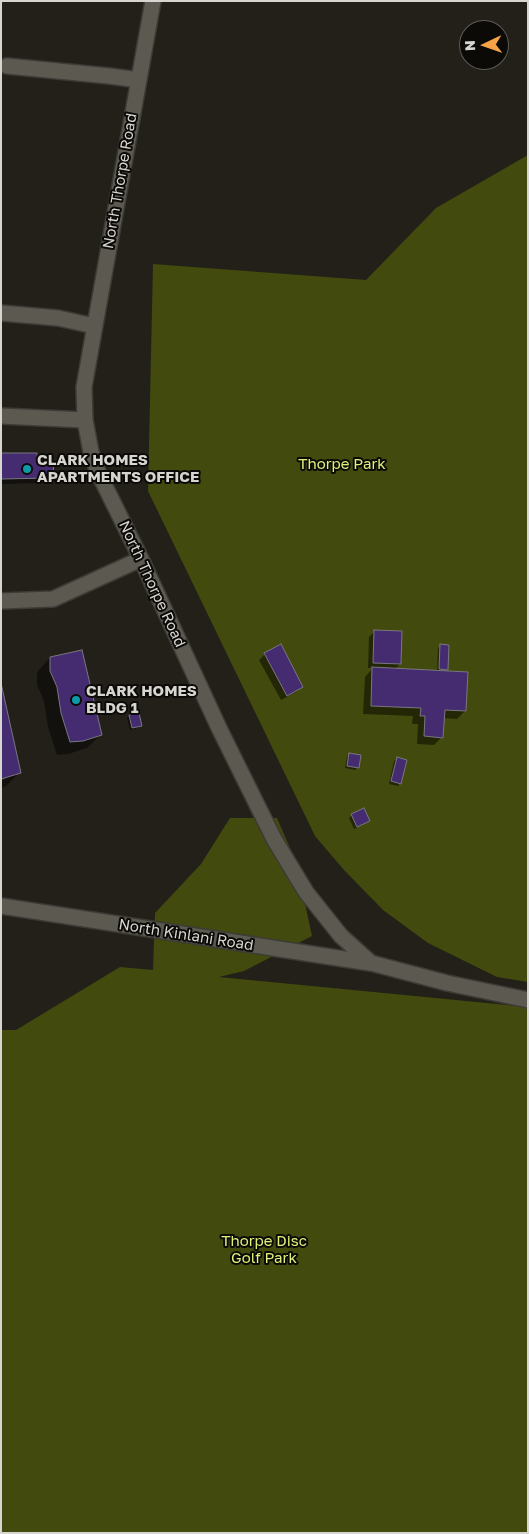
<!DOCTYPE html>
<html>
<head>
<meta charset="utf-8">
<style>
	body { margin:0 }
	#map { position:relative; width:529px; height:1534px; overflow:hidden; background:#232019; font-family:"Golos Text",sans-serif }
	canvas { display:block }
	.frame { position:absolute; inset:0; border:2px solid #d7d5d0; pointer-events:none }
	.north { position:absolute; left:459px; top:20px; width:50px; height:50px; box-sizing:border-box; background:#0b0a07; border:1px solid #5d5b57; border-radius:50%; rotate:267deg; font-size:14px; font-weight:700; line-height:20px; text-align:center; color:#d7d5d0 }
	.north::after { content:''; display:block; margin:auto; width:18px; height:22px; background:#f6a246; clip-path:polygon(50% 0,100% 100%,50% 72%,0 100%) }
</style>
</head>
<body>
<div id="map">
<canvas width="529" height="1534"></canvas>
<div class="frame"></div>
<div class="north">N</div>
</div>
<script>
const g = document.querySelector('canvas').getContext('2d');
g.lineJoin = 'round';
function fillPath(path, color) {
  g.fillStyle = color;
  g.fill(path, 'evenodd');
}
function toPath(rows) {
  const path = new Path2D();
  for (const r of rows) {
    path.moveTo(r[0], r[1]);
    for (let i = 2; i < r.length; i += 2) path.lineTo(r[i], r[i + 1]);
  }
  return path;
}
function stroke(path, color, width, dash) {
  g.strokeStyle = color;
  g.lineWidth = width;
  g.lineCap = dash ? 'butt' : 'round';
  g.setLineDash(dash || []);
  g.stroke(path);
}
function write(font, color, halo, rows, align = 'center') {
  g.font = font + ' "Golos Text",sans-serif';
  g.lineWidth = 4;
  g.setLineDash([]);
  g.textBaseline = 'middle';
  g.strokeStyle = halo;
  g.fillStyle = color;
  for (const [text, x, y, turn = 0] of rows) {
    g.save();
    g.translate(x, y);
    g.rotate((+turn || 0) * Math.PI / 180);
    g.textAlign = isNaN(turn) ? turn : align;
    if (halo) g.strokeText(text, 0, 0);
    g.fillText(text, 0, 0);
    g.restore();
  }
}
const green = toPath([
	[528,155,528,982,497,977,428,943,383,910,344,870,315,836,148,491,153,264,366,280,436,208],
	[230,818,277,818,296,862,312,936,244,971,219,977,528,1007,528,1533,1,1533,1,1030,16,1030,120,967,153,970,155,913,201,864]
]);
const shadow = toPath([
	[1,454,36,460,52,475,42,483,1,484],
	[375,631,400,664,394,670,437,672,438,648,441,646,446,669,444,672,465,711,457,719,443,718,442,737,434,745,417,744,418,724,412,724,413,716,363,714,365,677,373,668,368,668,369,637],
	[265,654,302,686,296,692,281,700,259,660],
	[50,658,101,734,87,748,68,754,57,755,48,727,44,701,37,685,37,672],
	[130,716,141,726,138,728,130,730,127,718],
	[349,754,358,767,355,770,345,768,347,757],
	[397,759,400,783,398,786,389,784,394,761],
	[20,772,6,786,1,788,1,781,6,779,6,776],
	[352,815,369,821,354,829,349,818]
]);
const building = toPath([
	[1,453,37,453,37,459,49,459,54,462,53,475,49,475,49,478,1,479,1,453],
	[374,630,402,631,401,664,373,663,374,630],
	[281,644,303,687,287,696,264,653,281,644],
	[440,644,449,645,448,670,439,669,440,644],
	[82,650,102,735,83,741,70,742,61,713,57,687,50,671,50,657,82,650],
	[372,667,468,672,466,711,445,710,443,738,424,736,425,716,420,716,421,708,371,706,372,667],
	[1,683,21,773,1,779,1,683],
	[139,713,142,726,132,728,129,715,139,713],
	[349,753,361,755,359,768,347,766,349,753],
	[397,757,407,760,401,784,391,781,397,757],
	[364,808,370,821,357,827,351,814,364,808]
]);
const minor = toPath([
	[153,1,84,387,85,420,91,452,98,472,141,559,219,728,274,839,306,892,341,936,371,963,447,983,528,1000],
	[7,66,109,76,139,80],
	[1,313,58,318,94,326],
	[1,416,85,420],
	[1,601,53,599,141,559],
	[1,906,370,963]
]);
const markers = [
	[27,469,5,"#0f9aa8"],
	[76,700,5,"#0f9aa8"]
];
const streetNames = [
	["North Thorpe Road",120,181,-80],
	["North Thorpe Road",152,584,65],
	["North Kinlani Road",186,935,9]
];
const poiNames = [
	["CLARK HOMES",37,460],
	["APARTMENTS OFFICE",37,477],
	["CLARK HOMES",86,691],
	["BLDG 1",86,708]
];
const parkNames = [
	["Thorpe Park",342,464],
	["Thorpe Disc",264,1241],
	["Golf Park",264,1258]
];
fillPath(green, '#434a0d');
fillPath(shadow, '#0007');
fillPath(building, '#452c71');
stroke(building, '#797780', 1);
stroke(minor, '#3d3b36', 18);
stroke(minor, '#5c5951', 15);
for (const [x, y, r, color] of markers) {
  const dot = new Path2D();
  dot.arc(x, y, r, 0, 2 * Math.PI);
  g.fillStyle = color;
  g.fill(dot);
  stroke(dot, '#0b0a07', 2);
}
write('15px', '#d7d5d0', '#0b0a07', streetNames);
write('bold 15px', '#d7d5d0', '#0b0a07', poiNames, 'left');
write('15px', '#dff07b', '#0b0a07', parkNames);
</script>
</body>
</html>
